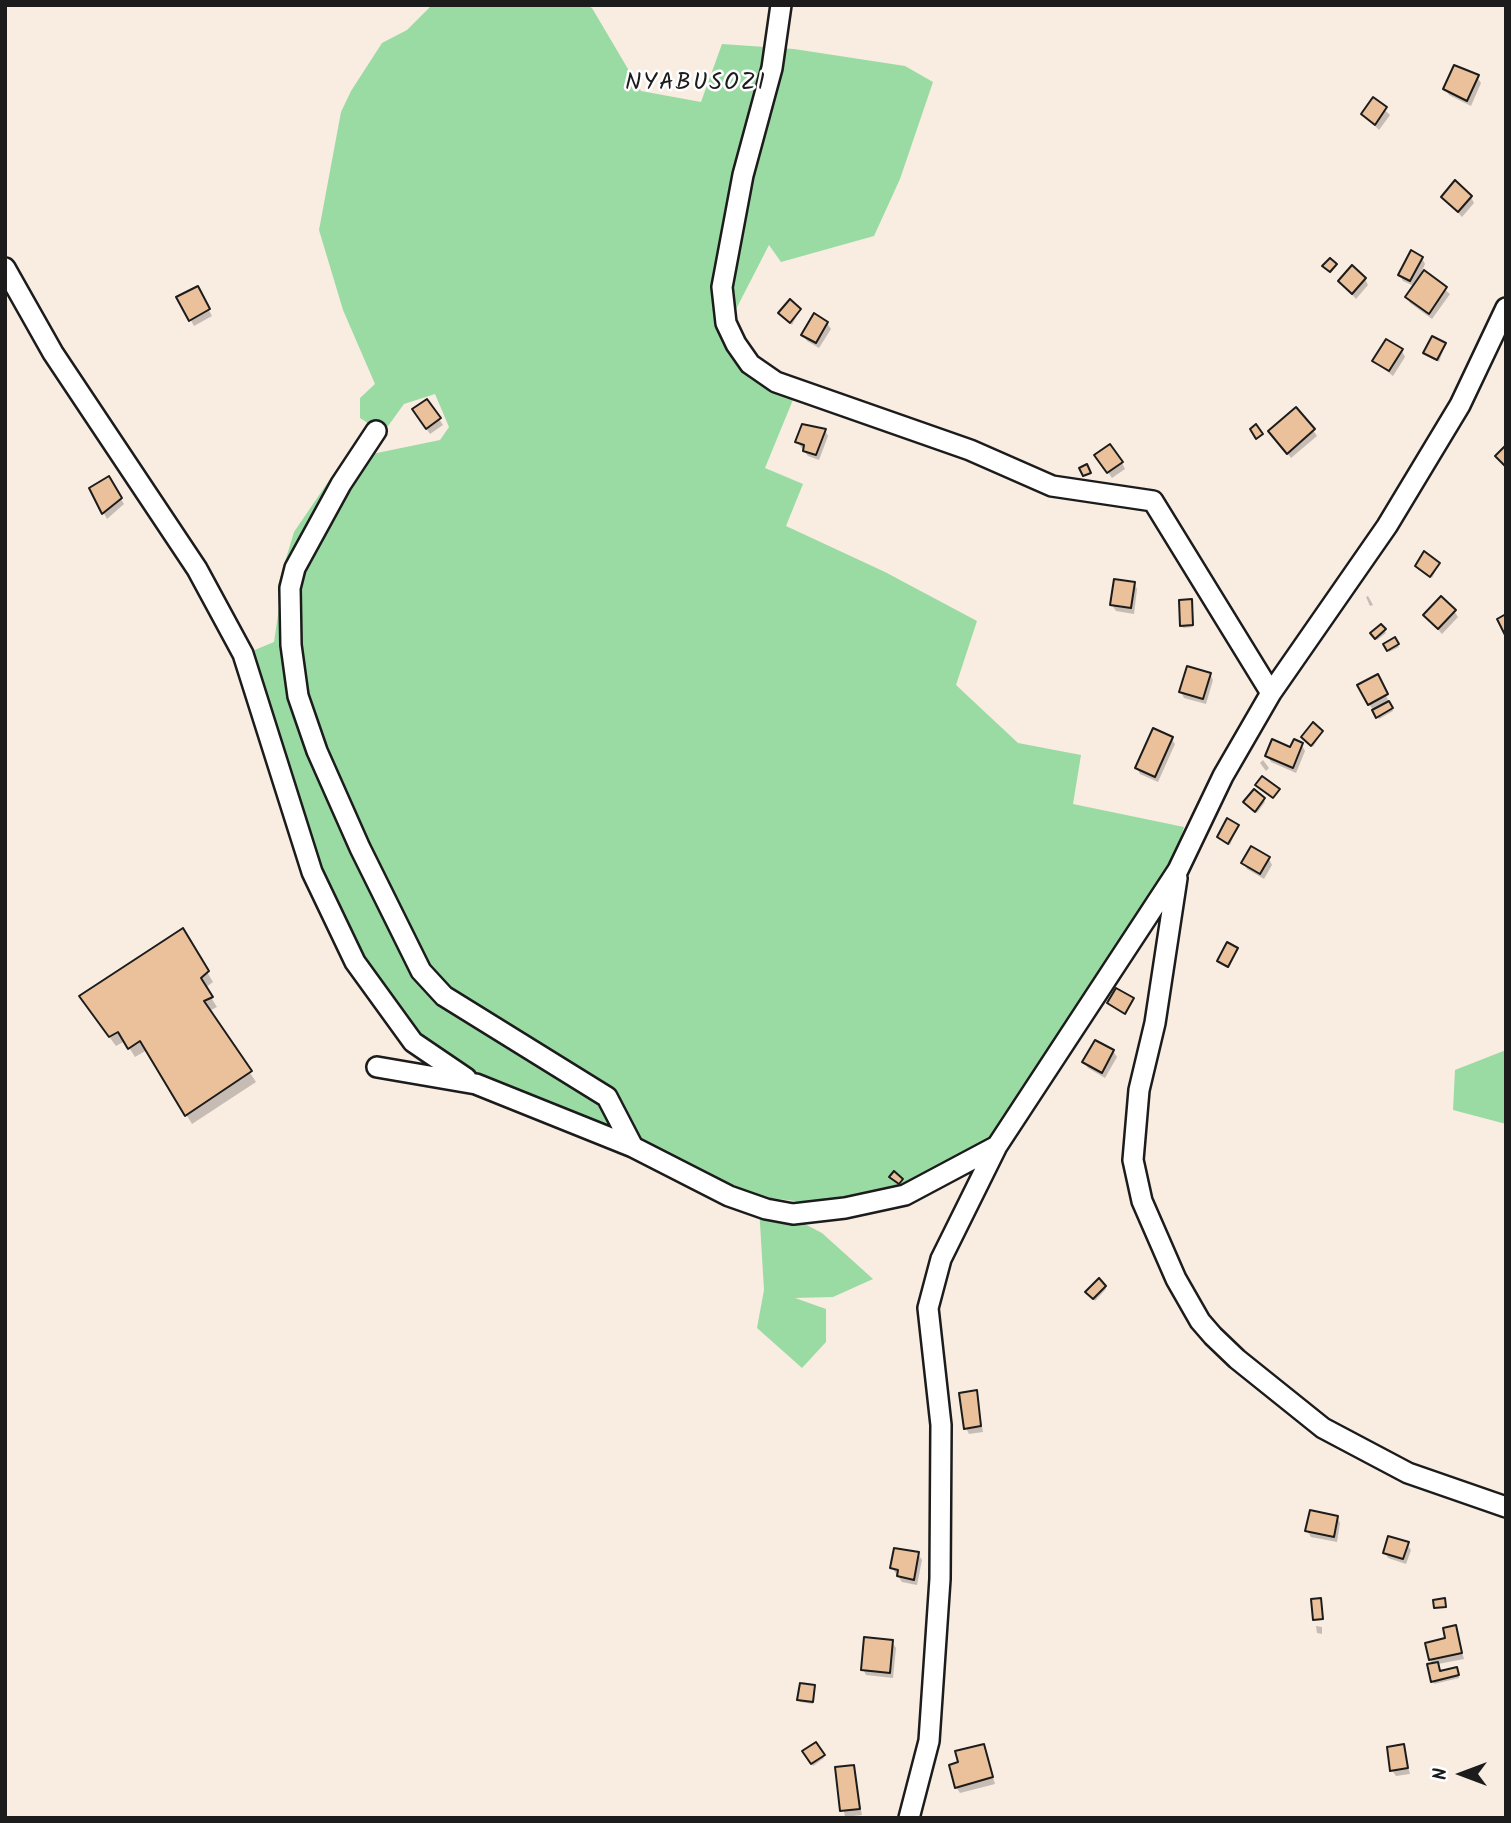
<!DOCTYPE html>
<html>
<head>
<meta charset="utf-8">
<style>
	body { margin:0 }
	#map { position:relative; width:1511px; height:1823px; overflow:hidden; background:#f9ece1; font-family:Kalam,sans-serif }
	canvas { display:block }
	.frame { position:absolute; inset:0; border:7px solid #1c1c1c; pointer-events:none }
	.north { position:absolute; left:1427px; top:1739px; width:70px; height:70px; -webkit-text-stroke:5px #fff; paint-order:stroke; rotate:270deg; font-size:19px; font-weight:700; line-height:28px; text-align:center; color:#1c1c1c }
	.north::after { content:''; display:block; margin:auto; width:24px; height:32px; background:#1c1c1c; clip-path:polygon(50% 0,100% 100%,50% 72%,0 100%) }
</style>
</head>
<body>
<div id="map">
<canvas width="1511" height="1823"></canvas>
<div class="frame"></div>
<div class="north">N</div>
</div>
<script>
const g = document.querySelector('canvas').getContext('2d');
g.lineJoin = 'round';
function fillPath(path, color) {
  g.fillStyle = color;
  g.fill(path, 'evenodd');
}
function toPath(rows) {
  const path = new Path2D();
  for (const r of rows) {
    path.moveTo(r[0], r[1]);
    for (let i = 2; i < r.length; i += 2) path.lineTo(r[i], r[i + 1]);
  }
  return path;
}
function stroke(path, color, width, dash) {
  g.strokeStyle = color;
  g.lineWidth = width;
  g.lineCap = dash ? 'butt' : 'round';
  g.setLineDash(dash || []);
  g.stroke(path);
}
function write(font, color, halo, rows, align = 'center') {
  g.font = font + ' Kalam,sans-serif';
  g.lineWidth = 5;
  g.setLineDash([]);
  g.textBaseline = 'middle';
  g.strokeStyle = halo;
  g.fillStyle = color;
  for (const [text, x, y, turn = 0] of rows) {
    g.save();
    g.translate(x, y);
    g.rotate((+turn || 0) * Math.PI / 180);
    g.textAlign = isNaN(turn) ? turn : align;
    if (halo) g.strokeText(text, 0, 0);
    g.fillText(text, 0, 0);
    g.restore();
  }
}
const green = toPath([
	[432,5,586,5,592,8,641,91,701,102,722,44,794,49,905,66,933,82,900,179,874,236,781,262,769,245,731,319,755,361,797,390,765,468,803,484,786,526,885,572,977,621,956,685,1018,743,1081,755,1073,804,1184,827,1173,863,995,1137,919,1187,852,1208,746,1195,478,1084,395,1015,313,872,245,654,274,642,279,608,278,585,294,532,343,460,440,440,449,427,435,394,404,404,383,433,360,418,360,398,375,384,343,310,319,230,341,112,351,91,382,43,407,30],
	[1506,1050,1506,1124,1453,1110,1455,1070],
	[759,1207,787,1215,822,1233,873,1279,833,1297,795,1298,826,1309,826,1342,802,1368,757,1328,764,1290]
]);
const shadow = toPath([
	[1477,77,1481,83,1471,106,1449,95,1445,89],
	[1373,99,1390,115,1379,130,1363,114],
	[1443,197,1471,197,1474,203,1462,217],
	[1422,258,1425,264,1422,271,1450,294,1432,319,1410,303,1407,297,1414,286,1403,281,1400,275],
	[1365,279,1368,285,1356,299,1340,282],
	[197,288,212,316,194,326,179,298],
	[800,310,792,325,780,314],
	[827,323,831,329,819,348,807,341,803,335],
	[1445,345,1439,362,1425,353],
	[1402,351,1405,357,1393,376,1374,361],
	[418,416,439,419,443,425,430,434],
	[825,430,828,436,819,460,808,456,797,442],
	[1313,430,1317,436,1291,458,1270,431],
	[1100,461,1122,463,1125,469,1112,478],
	[109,479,124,504,107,519,91,489],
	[1439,564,1432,578,1418,568],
	[1134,583,1137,589,1134,614,1116,611,1112,605],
	[1368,596,1373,605,1370,606,1366,597],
	[1191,601,1193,627,1183,628,1182,625],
	[1454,611,1458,617,1442,634,1425,615],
	[1381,626,1386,633,1377,640,1374,636],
	[1394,639,1399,647,1389,652,1385,645],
	[1210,674,1213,680,1206,704,1184,698,1181,692],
	[1377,676,1393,711,1379,719,1369,704],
	[1322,732,1313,747,1305,740],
	[1171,738,1175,744,1158,782,1140,774,1137,768],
	[1302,745,1305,751,1296,773,1271,762,1267,756],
	[1263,760,1269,768,1266,771,1260,763],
	[1255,791,1265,802,1257,813,1247,805],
	[1238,826,1230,845,1220,839,1219,837],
	[1269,859,1272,865,1264,879,1247,869,1243,863],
	[182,931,213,982,205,988,217,1007,209,1011,256,1082,192,1124,147,1050,135,1057,125,1041,116,1046,86,1006],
	[1237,950,1229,968,1220,963,1219,961],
	[1132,999,1126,1015,1109,1003],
	[1113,1051,1117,1057,1105,1078,1088,1068,1084,1062],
	[1105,1287,1106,1289,1095,1301,1089,1294],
	[976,1392,983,1432,969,1434,966,1428],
	[1337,1517,1340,1523,1337,1542,1311,1537,1307,1531],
	[1407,1544,1411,1550,1406,1564,1388,1558,1385,1552],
	[918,1554,922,1560,917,1585,902,1582,892,1568],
	[1316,1626,1322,1627,1322,1634,1317,1633],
	[1455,1627,1464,1659,1438,1664,1440,1673,1458,1671,1459,1678,1434,1684,1431,1659],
	[892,1642,896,1648,893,1678,866,1675,863,1669],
	[814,1686,813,1704,800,1702,799,1700],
	[816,1744,824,1758,813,1766,804,1752],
	[983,1746,995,1784,960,1793,956,1787,960,1764],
	[1403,1746,1410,1774,1396,1776,1392,1770],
	[853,1767,862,1815,845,1817,837,1769]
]);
const building = toPath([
	[1454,65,1479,75,1467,101,1443,89,1454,65],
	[1373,97,1387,107,1375,125,1361,114,1373,97],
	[1455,180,1472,196,1458,212,1441,197,1455,180],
	[1411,250,1423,257,1410,281,1398,275,1411,250],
	[1330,258,1337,264,1330,272,1322,266,1330,258],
	[1352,265,1366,278,1352,294,1338,281,1352,265],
	[1424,270,1447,287,1429,314,1405,297,1424,270],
	[198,286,210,309,189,321,176,297,198,286],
	[790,299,801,309,790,323,778,313,790,299],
	[814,313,828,322,816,343,801,335,814,313],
	[1432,336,1446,343,1437,360,1423,353,1432,336],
	[1386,339,1403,349,1389,371,1372,361,1386,339],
	[427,399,441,418,426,429,412,409,427,399],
	[1296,407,1315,429,1287,454,1268,431,1296,407],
	[802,424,826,429,816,455,803,451,804,445,795,442,802,424],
	[1256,424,1263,434,1256,439,1250,429,1256,424],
	[1110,444,1123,462,1107,473,1094,455,1110,444],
	[1506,445,1506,467,1495,456,1506,445],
	[1087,464,1091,473,1083,476,1079,468,1087,464],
	[109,476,122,498,102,514,89,488,109,476],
	[1424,551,1440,563,1430,577,1415,566,1424,551],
	[1114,579,1135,582,1131,608,1110,605,1114,579],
	[1441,596,1456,610,1438,629,1423,615,1441,596],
	[1192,599,1193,625,1180,626,1179,600,1192,599],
	[1506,614,1506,635,1505,635,1497,619,1506,614],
	[1381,624,1386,629,1375,639,1370,633,1381,624],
	[1395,637,1399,644,1387,651,1383,644,1395,637],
	[1187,666,1211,673,1203,699,1179,692,1187,666],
	[1378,674,1388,694,1368,705,1357,685,1378,674],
	[1389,701,1393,708,1376,718,1372,710,1389,701],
	[1313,722,1323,731,1311,746,1301,737,1313,722],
	[1153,728,1173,737,1155,777,1135,768,1153,728],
	[1272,739,1290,747,1294,739,1303,743,1293,768,1265,756,1272,739],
	[1262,776,1280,789,1273,798,1255,785,1262,776],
	[1254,789,1265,798,1255,812,1243,802,1254,789],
	[1227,818,1239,825,1228,844,1217,837,1227,818],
	[1251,846,1270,857,1260,874,1241,863,1251,846],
	[183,928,209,971,201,978,213,997,204,1001,252,1071,185,1116,140,1041,128,1049,118,1032,109,1037,79,996,183,928],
	[1227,942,1238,948,1228,967,1217,961,1227,942],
	[1116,988,1134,998,1125,1014,1107,1003,1116,988],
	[1095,1040,1114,1050,1102,1073,1082,1062,1095,1040],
	[894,1171,903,1179,899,1184,889,1177,894,1171],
	[1099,1278,1106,1286,1093,1299,1085,1292,1099,1278],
	[977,1390,981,1426,964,1429,959,1393,977,1390],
	[1310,1510,1338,1516,1334,1537,1305,1531,1310,1510],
	[1388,1536,1409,1542,1403,1559,1383,1553,1388,1536],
	[894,1548,919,1552,914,1580,897,1576,898,1570,890,1568,894,1548],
	[1321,1598,1323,1619,1313,1620,1311,1599,1321,1598],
	[1445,1598,1446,1607,1434,1608,1433,1600,1445,1598],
	[1456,1625,1462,1653,1429,1660,1425,1643,1445,1638,1443,1628,1456,1625],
	[864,1637,893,1640,890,1673,861,1670,864,1637],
	[1438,1662,1440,1671,1457,1667,1459,1675,1431,1682,1427,1664,1438,1662],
	[800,1683,815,1685,813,1702,797,1700,800,1683],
	[816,1742,825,1755,811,1764,802,1751,816,1742],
	[984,1744,993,1777,955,1788,949,1765,958,1762,955,1751,984,1744],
	[1404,1744,1408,1768,1390,1771,1387,1747,1404,1744],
	[854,1765,860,1809,840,1811,835,1767,854,1765]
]);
const minor = toPath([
	[781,5,772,68,743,175,722,287,726,323,736,344,750,364,776,382,970,450,1052,486,1153,501,1271,693],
	[5,268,53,353,197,569,243,654,312,872,355,962,413,1042,466,1078],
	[376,431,341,484,295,568,290,588,291,645,298,696,317,751,360,848,421,971,444,996,607,1097,633,1147],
	[1177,878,1155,1023,1139,1090,1133,1160,1142,1201,1176,1279,1200,1321,1213,1336,1237,1359,1323,1428,1408,1473,1506,1507],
	[377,1067,476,1084,633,1147,729,1196,766,1209,793,1214,845,1208,905,1195,997,1146,1178,870,1223,776,1271,693,1387,526,1460,405,1506,308],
	[909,1818,929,1741,940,1579,941,1425,928,1308,941,1259,996,1148]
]);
const quarterNames = [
	["NYABUSOZI",696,85]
];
fillPath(green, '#9adba4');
fillPath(shadow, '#0003');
fillPath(building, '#eac19a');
stroke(building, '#1c1c1c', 2);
stroke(minor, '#1c1c1c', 24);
stroke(minor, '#fff', 19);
g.letterSpacing = '2px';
write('24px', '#1c1c1c', '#fff', quarterNames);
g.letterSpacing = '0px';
</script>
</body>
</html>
